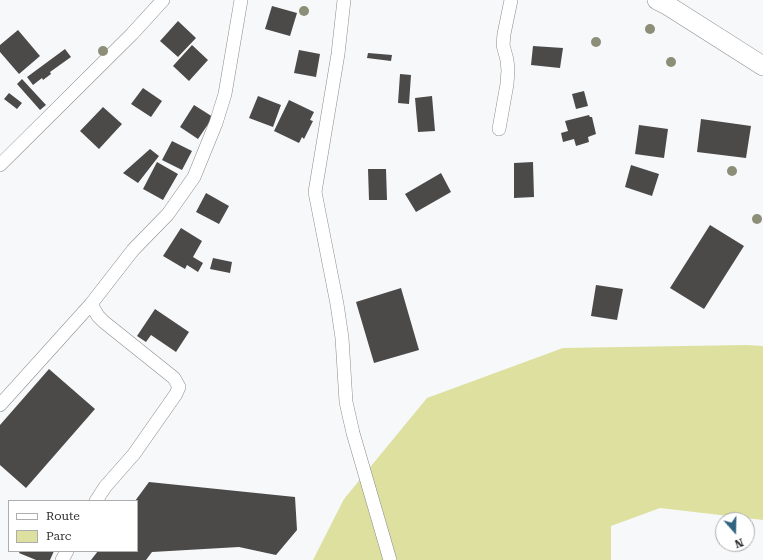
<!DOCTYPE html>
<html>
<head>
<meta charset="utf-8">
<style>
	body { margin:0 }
	#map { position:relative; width:763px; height:560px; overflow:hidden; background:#f6f8fa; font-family:"Roboto Serif",serif }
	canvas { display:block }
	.legend { position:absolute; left:8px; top:500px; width:130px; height:52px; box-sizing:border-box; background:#fff; border:1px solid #adadad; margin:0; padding:5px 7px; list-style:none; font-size:12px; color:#323233 }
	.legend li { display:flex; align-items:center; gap:8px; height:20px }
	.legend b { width:20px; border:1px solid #adadad }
	.north { position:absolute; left:715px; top:512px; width:40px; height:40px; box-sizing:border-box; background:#fff; border:1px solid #adadad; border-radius:50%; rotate:160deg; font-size:11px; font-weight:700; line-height:16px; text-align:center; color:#323233 }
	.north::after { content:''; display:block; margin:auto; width:14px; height:18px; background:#316481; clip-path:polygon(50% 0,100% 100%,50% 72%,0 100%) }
</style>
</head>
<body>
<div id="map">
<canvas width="763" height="560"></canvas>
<ul class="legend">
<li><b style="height:5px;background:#fff"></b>Route</li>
<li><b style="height:11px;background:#dde09e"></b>Parc</li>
</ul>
<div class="north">N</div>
</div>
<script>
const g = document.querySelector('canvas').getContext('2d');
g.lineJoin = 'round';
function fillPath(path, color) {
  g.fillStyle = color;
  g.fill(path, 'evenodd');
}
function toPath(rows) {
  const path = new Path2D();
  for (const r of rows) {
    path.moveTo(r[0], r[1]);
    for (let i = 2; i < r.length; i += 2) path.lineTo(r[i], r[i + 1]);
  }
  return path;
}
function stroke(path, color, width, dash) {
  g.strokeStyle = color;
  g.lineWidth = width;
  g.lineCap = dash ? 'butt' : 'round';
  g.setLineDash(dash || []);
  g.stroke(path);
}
const green = toPath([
	[746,345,763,346,763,520,660,508,611,526,611,560,313,560,344,499,427,398,563,348]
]);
const building = toPath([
	[272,6,297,13,290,36,265,29],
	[178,21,196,38,178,57,160,41],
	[18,30,40,56,19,74,0,52,0,45],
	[192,45,208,60,189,81,173,66],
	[533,46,563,48,560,68,531,65],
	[65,49,71,57,50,72,51,74,43,80,42,78,33,85,27,77],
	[299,50,320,54,316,77,294,73],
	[368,53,392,55,391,61,367,58],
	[400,74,411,75,409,104,398,103],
	[22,79,46,105,40,110,17,84],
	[143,88,162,101,151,117,131,104],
	[584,91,588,106,576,109,572,94],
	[9,93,22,103,17,109,4,99],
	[258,96,281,105,273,127,249,118],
	[432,96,435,131,418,132,415,98],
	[289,100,314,112,310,120,313,121,304,139,302,137,299,143,274,131],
	[194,105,213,117,198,139,180,127],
	[103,107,122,124,99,149,80,131],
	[589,115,590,117,592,117,596,134,588,137,589,142,576,146,574,139,563,142,561,133,568,131,565,121],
	[701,119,751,126,746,158,697,152],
	[639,125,668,129,664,158,635,154],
	[172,141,192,151,182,170,162,160],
	[150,149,159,156,138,183,123,173],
	[157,162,178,174,163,200,143,189],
	[533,162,534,197,514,198,514,163],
	[631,165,659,174,652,196,625,187],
	[368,169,386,169,387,200,369,200],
	[441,173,451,192,416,212,405,194],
	[206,193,229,206,219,224,196,212],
	[710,225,744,246,704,309,670,288],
	[181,228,202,241,193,257,203,263,198,272,187,265,185,269,163,256],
	[213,258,232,262,230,273,210,269],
	[596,285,623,289,617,320,591,316],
	[401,288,419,350,374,363,356,302],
	[155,309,189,332,176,352,151,335,146,342,137,336],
	[49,369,95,409,26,488,0,465,0,425],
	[149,482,295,497,297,530,276,555,239,547,152,552,146,560,91,560,98,551,137,551,137,501,135,501],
	[20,551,54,551,50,560,36,560,19,553]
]);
const street = toPath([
	[344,0,338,54,315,192,337,304,342,338,346,402,353,433,390,560],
	[499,129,507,84,508,70,507,60,503,45,504,34,511,0],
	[0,165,132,34,163,0],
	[91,304,98,316,104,322,174,378,179,387,176,394,134,454,105,487,96,501],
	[0,405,91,304,133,250,168,214,194,177,216,123,225,94,241,0],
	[62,560,67,551]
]);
const secondary = toPath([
	[657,0,667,5,763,66]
]);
const trees = [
	[304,11],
	[650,29],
	[596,42],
	[103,51],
	[671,62],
	[732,171],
	[757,219]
];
fillPath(green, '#dde09e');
fillPath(building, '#4c4a49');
stroke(street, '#8b8c8e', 14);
stroke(secondary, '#8b8c8e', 20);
stroke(street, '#fff', 13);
stroke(secondary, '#fff', 19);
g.fillStyle = '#8d8e78';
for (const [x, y] of trees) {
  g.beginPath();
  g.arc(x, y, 5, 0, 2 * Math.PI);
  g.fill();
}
</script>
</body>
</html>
